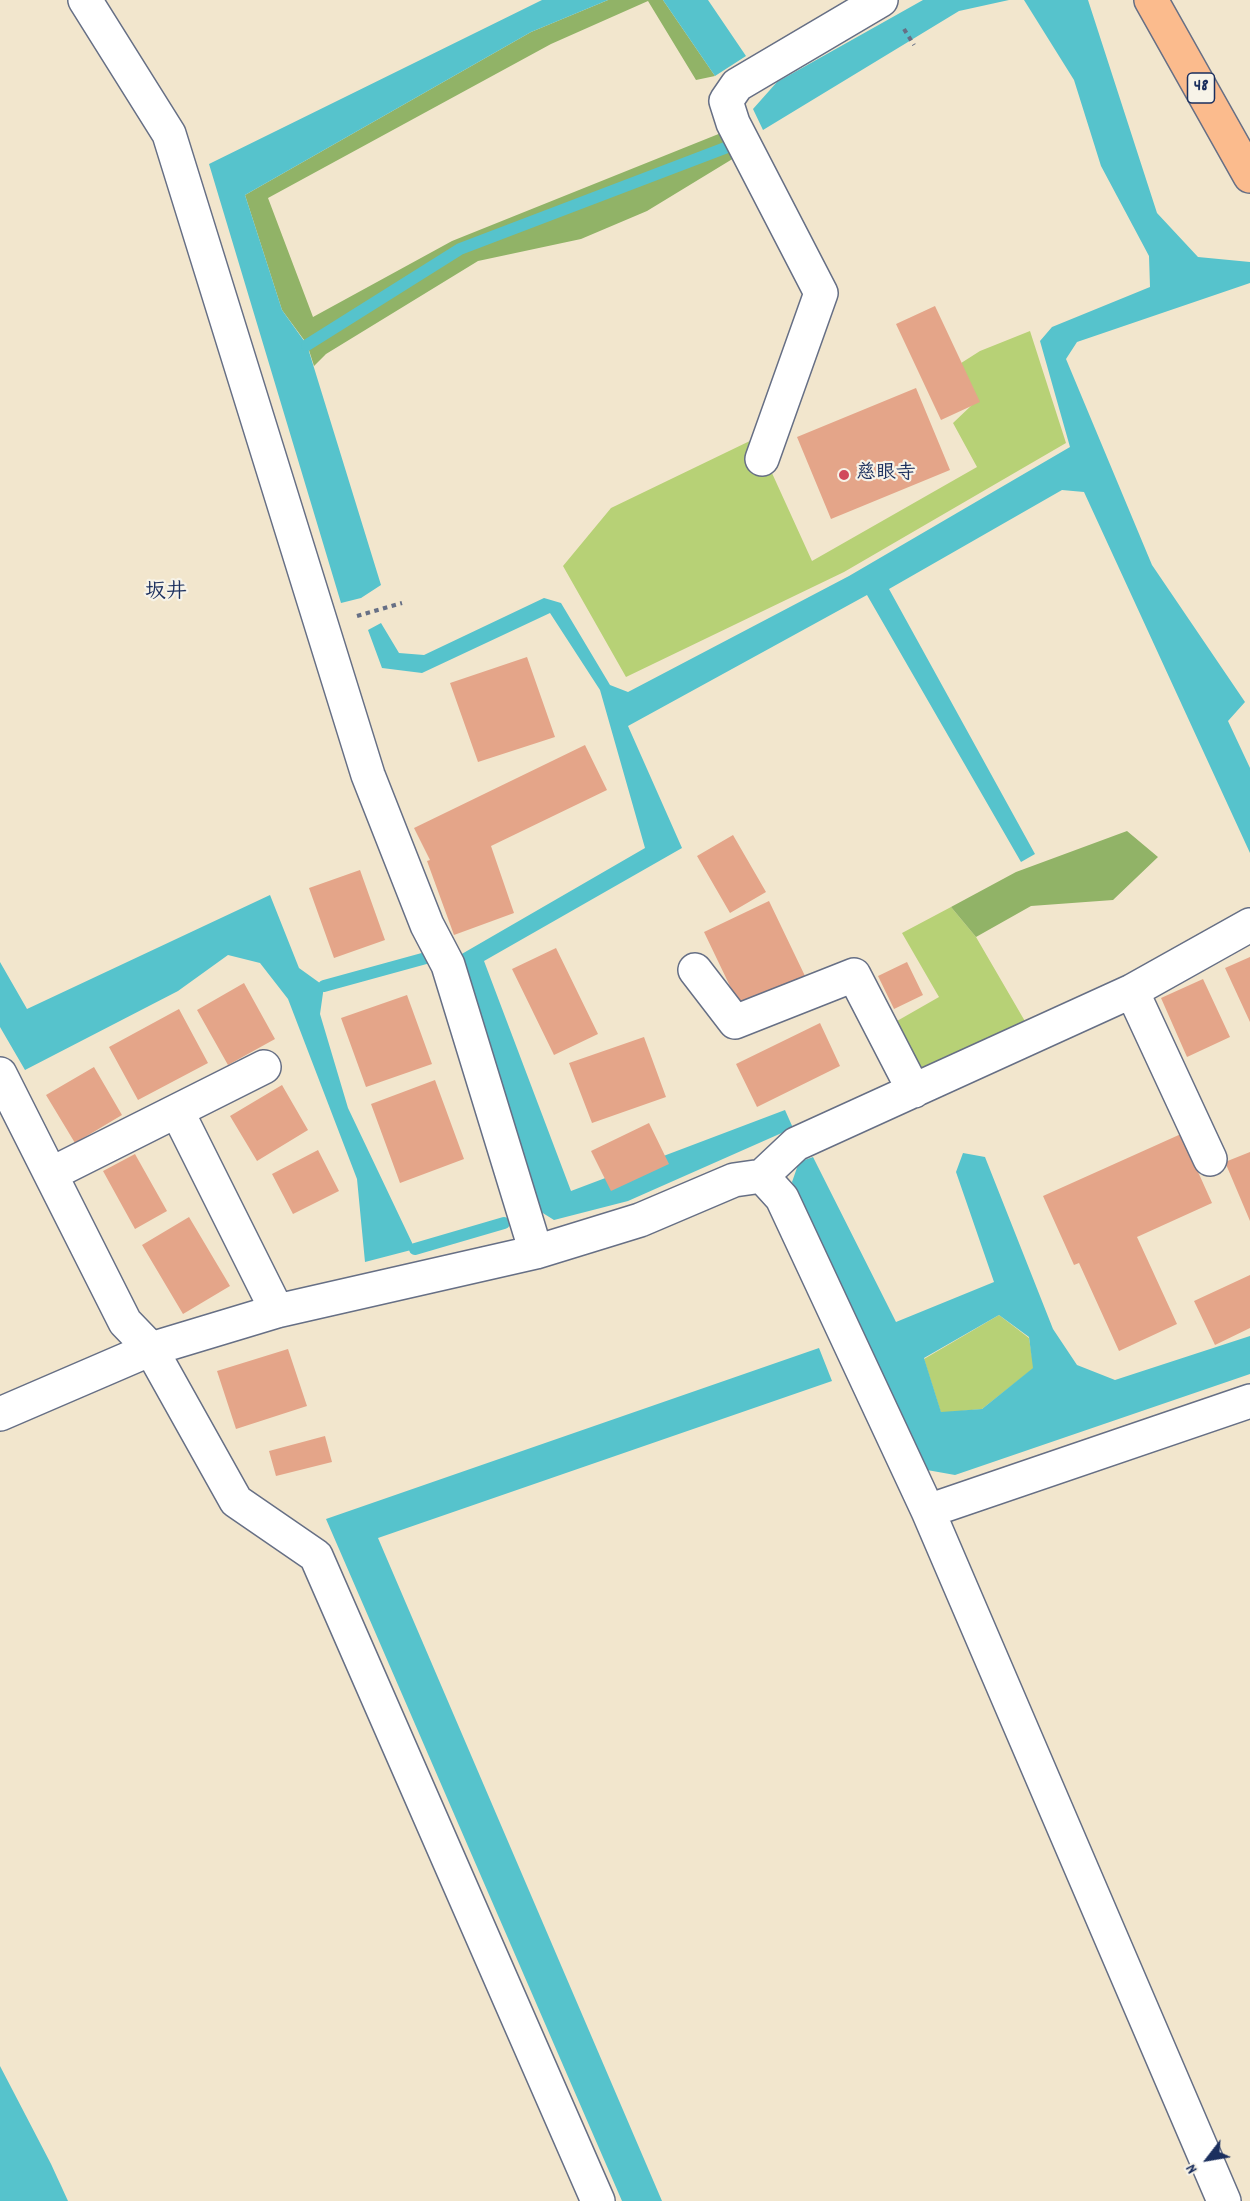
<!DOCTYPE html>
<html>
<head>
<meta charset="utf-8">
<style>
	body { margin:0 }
	#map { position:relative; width:1250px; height:2201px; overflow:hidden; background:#f2e6cd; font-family:Dekko,sans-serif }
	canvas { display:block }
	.north { position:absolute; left:1178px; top:2129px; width:60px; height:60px; -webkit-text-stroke:4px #f7f3e8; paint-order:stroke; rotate:239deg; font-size:16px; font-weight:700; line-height:24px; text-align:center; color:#1b2f5e }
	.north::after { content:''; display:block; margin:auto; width:21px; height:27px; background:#1b2f5e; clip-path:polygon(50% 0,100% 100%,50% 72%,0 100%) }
</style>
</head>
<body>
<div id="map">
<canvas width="1250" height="2201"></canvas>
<div class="north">N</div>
</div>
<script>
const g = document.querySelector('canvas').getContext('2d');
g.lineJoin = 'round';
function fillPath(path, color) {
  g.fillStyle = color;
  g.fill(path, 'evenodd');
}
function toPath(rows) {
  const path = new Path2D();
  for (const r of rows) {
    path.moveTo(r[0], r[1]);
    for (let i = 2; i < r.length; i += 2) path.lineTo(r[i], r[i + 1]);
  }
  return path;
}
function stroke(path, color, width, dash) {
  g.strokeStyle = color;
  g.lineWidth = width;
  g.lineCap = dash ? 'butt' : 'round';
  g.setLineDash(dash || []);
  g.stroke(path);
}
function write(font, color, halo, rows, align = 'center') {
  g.font = font + ' Dekko,"Klee One",sans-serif';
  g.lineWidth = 4.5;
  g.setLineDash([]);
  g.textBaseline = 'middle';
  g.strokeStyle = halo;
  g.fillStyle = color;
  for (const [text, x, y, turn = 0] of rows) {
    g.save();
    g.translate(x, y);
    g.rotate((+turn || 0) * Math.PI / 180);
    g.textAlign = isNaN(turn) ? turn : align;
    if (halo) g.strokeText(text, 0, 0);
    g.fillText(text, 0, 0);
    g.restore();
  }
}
const green = toPath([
	[1030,331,1066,443,844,572,626,677,563,566,611,508,756,438,812,561,977,467,953,423,973,404,958,365,980,351],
	[951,907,976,937,1026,1023,918,1070,897,1021,939,997,902,933],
	[999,1315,1029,1338,1034,1368,982,1409,941,1413,924,1359]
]);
const forest = toPath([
	[608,0,663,0,715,76,696,80,648,1,551,44,268,198,313,317,452,241,726,131,739,155,647,211,581,239,478,261,326,354,314,366,307,344,282,310,245,195,531,32],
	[1127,831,1158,857,1113,900,1031,906,976,937,951,907,1016,872]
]);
const water = toPath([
	[542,0,608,0,531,32,245,195,282,310,307,345,381,585,361,598,341,603,209,164],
	[663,0,708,0,746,56,715,76],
	[923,0,1009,0,959,11,763,130,753,109,777,82],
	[1024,0,1088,0,1157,213,1198,257,1250,262,1250,283,1077,342,1066,359,1152,565,1245,702,1228,721,1250,768,1250,853,1084,492,1062,490,889,589,1035,854,1021,862,867,595,628,726,682,848,484,961,571,1191,785,1110,793,1128,628,1201,554,1220,538,1210,460,955,645,848,600,690,550,613,422,673,382,668,368,630,381,623,399,653,424,655,544,598,561,603,610,685,628,692,849,576,1070,447,1040,341,1052,327,1150,287,1149,256,1101,166,1074,80],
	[270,895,299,968,324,986,320,1014,348,1108,415,1249,365,1262,357,1179,288,999,260,963,228,955,178,991,25,1070,0,1027,0,962,27,1009],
	[963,1153,985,1157,1053,1329,1077,1365,1115,1380,1250,1336,1250,1374,955,1475,927,1470,792,1182,799,1162,813,1157,896,1322,994,1282,956,1172],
	[999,1315,1029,1337,1033,1368,982,1409,941,1412,924,1358],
	[819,1348,832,1381,378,1538,662,2201,622,2201,326,1519],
	[0,2066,51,2164,68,2201,0,2201]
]);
const stream = toPath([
	[307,345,460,249,725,148],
	[324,986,426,958],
	[415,1249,504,1223]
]);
const building = toPath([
	[935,306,980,402,941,420,896,324],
	[916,388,950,470,831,519,797,437],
	[527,657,555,737,478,762,450,683],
	[585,745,607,790,491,846,514,913,454,935,427,861,430,860,414,828],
	[733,835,766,892,730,913,697,856],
	[360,870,385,940,334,958,309,888],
	[769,901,805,976,740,1007,704,932],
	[556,948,598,1034,554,1055,512,969],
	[1250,957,1250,1022,1225,968],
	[907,962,923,995,894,1009,878,976],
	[1203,979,1230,1037,1187,1057,1161,998],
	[244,983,275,1039,228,1065,197,1010],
	[407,995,432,1064,366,1087,341,1018],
	[179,1009,208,1063,138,1100,109,1047],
	[820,1023,840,1066,757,1107,736,1064],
	[644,1037,666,1097,592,1123,569,1063],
	[94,1067,122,1115,75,1143,46,1095],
	[435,1080,464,1159,400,1183,371,1104],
	[282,1085,308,1130,257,1161,230,1116],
	[649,1123,669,1164,611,1191,591,1151],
	[1181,1134,1212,1203,1137,1237,1177,1324,1119,1351,1079,1263,1074,1265,1043,1196],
	[318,1150,339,1191,293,1214,272,1174],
	[1250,1152,1250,1221,1225,1162],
	[135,1154,167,1211,135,1229,103,1171],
	[189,1217,230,1286,183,1314,142,1245],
	[1250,1275,1250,1328,1215,1345,1194,1301],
	[288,1349,307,1406,236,1429,217,1371],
	[325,1436,332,1462,276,1476,269,1451]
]);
const path = toPath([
	[904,29,914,45],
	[357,616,402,603]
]);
const street = toPath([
	[85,0,169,134,368,775,427,925,448,965,536,1252],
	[762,459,821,293,733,123,726,101,737,85,881,0],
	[695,970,735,1022,854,975,914,1091],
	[1132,991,1210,1159],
	[0,1074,125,1322,151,1349,236,1501,316,1556,598,2201],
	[177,1111,277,1311],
	[51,1174,264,1067],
	[762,1176,782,1198,928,1511,1224,2201],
	[0,1414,151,1349,277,1311,536,1252,640,1220,734,1180,762,1176,796,1144,1132,991,1250,925],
	[928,1511,1250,1401]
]);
const primary = toPath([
	[1151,0,1250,176]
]);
const markers = [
	[844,475,6,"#d1495b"]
];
const shields = [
	[1201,88,27]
];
const shieldNames = [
	["48",1201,88]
];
const poiNames = [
	["慈眼寺",856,475]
];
const neighbourhoodNames = [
	["坂井",166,594]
];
fillPath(green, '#b7d176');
fillPath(forest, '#91b367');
fillPath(water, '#56c3cc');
stroke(stream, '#56c3cc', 12);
fillPath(building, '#e4a589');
stroke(street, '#666f85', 36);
stroke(primary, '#666f85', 36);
stroke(path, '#666f85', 4, [4.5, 4.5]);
stroke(street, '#fff', 33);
stroke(primary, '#fbbb8d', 33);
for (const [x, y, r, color] of markers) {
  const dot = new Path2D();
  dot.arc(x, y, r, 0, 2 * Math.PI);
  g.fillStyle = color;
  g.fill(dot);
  stroke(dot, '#f7f3e8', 2);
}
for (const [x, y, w] of shields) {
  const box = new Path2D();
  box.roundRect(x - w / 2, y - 15, w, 30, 4.5);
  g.fillStyle = '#f7f3e8';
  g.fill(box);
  stroke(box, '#1b2f5e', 1.5);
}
write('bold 18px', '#1b2f5e', null, shieldNames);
write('bold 20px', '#1b2f5e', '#f7f3e8', poiNames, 'left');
write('bold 21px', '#1b2f5e', '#f7f3e8', neighbourhoodNames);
</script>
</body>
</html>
